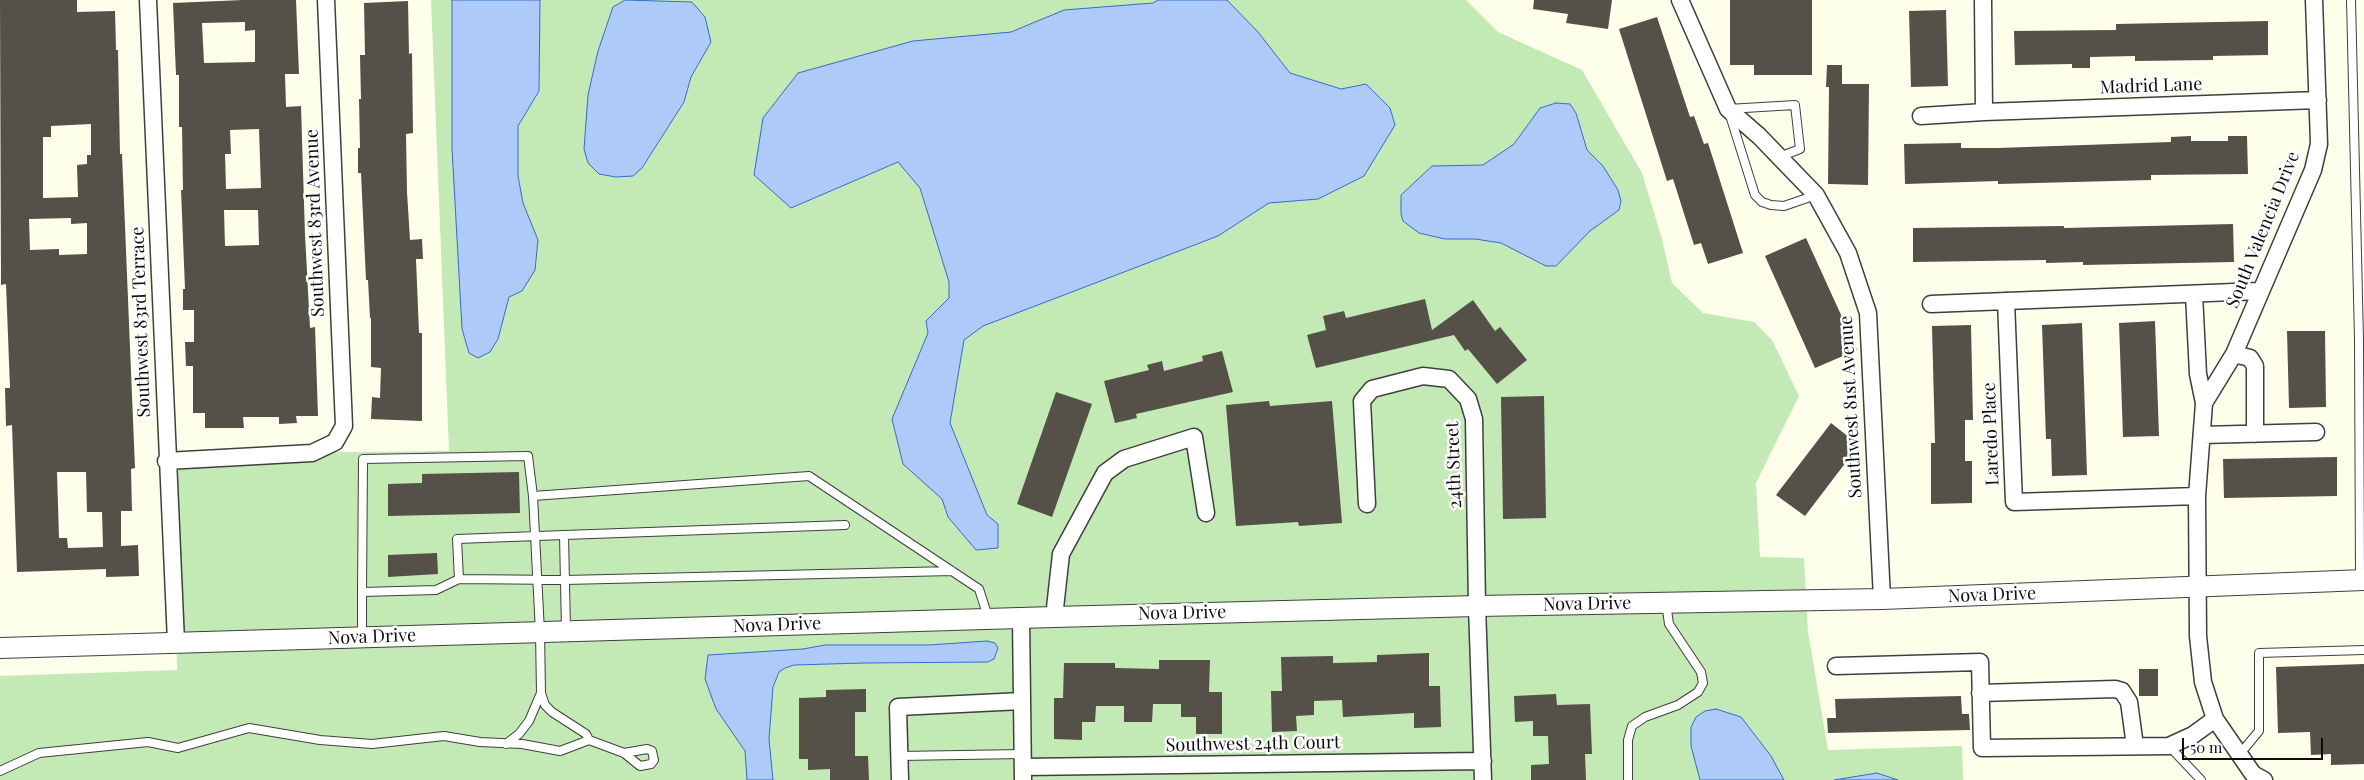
<!DOCTYPE html>
<html>
<head>
<meta charset="utf-8">
<style>
	body { margin:0 }
	#map { position:relative; width:2364px; height:780px; overflow:hidden; background:#feffeb; font-family:"Playfair Display",serif }
	canvas { display:block }
	.scale { position:absolute; left:2182px; top:738px; width:141px; height:22px; box-sizing:border-box; border:2px solid #0c0c0c; border-top:0; padding-left:6px; font-size:15px; line-height:18px; white-space:nowrap; color:#0c0c0c; -webkit-text-stroke:4px #fff; paint-order:stroke }
</style>
</head>
<body>
<div id="map">
<canvas width="2364" height="780"></canvas>
<div class="scale">50 m</div>
</div>
<script>
const g = document.querySelector('canvas').getContext('2d');
g.lineJoin = 'round';
function fillPath(path, color) {
  g.fillStyle = color;
  g.fill(path, 'evenodd');
}
function toPath(rows) {
  const path = new Path2D();
  for (const r of rows) {
    path.moveTo(r[0], r[1]);
    for (let i = 2; i < r.length; i += 2) path.lineTo(r[i], r[i + 1]);
  }
  return path;
}
function stroke(path, color, width, dash) {
  g.strokeStyle = color;
  g.lineWidth = width;
  g.lineCap = dash ? 'butt' : 'round';
  g.setLineDash(dash || []);
  g.stroke(path);
}
function write(font, color, halo, rows, align = 'center') {
  g.font = font + ' "Playfair Display",serif';
  g.lineWidth = 5;
  g.setLineDash([]);
  g.textBaseline = 'middle';
  g.strokeStyle = halo;
  g.fillStyle = color;
  for (const [text, x, y, turn = 0] of rows) {
    g.save();
    g.translate(x, y);
    g.rotate((+turn || 0) * Math.PI / 180);
    g.textAlign = isNaN(turn) ? turn : align;
    if (halo) g.strokeText(text, 0, 0);
    g.fillText(text, 0, 0);
    g.restore();
  }
}
const green = toPath([
	[431,0,1466,0,1498,32,1582,70,1642,173,1662,239,1672,283,1703,313,1754,322,1772,340,1799,396,1756,483,1760,557,1804,558,1808,632,1828,750,1962,746,1963,780,0,780,0,676,177,670,173,454,449,451]
]);
const water = toPath([
	[452,0,540,0,539,91,518,126,518,176,523,203,538,240,535,270,522,291,509,297,498,339,490,352,478,358,469,353,462,329,452,148,452,0],
	[625,0,692,2,705,17,711,42,691,77,684,102,642,168,633,176,616,177,599,174,588,163,584,149,588,95,598,51,613,7,625,0],
	[1158,0,1227,0,1258,32,1290,73,1341,89,1366,84,1390,108,1395,125,1364,176,1318,199,1269,203,1218,236,983,326,964,340,950,423,987,515,998,524,998,548,976,550,948,517,942,499,903,464,892,419,928,333,926,321,949,298,949,282,920,188,898,162,791,208,754,175,763,118,798,73,913,41,1011,32,1064,10,1153,3,1158,0],
	[1556,103,1570,104,1576,113,1587,150,1603,166,1618,190,1621,201,1619,210,1590,231,1556,266,1546,266,1501,243,1475,239,1445,239,1419,233,1403,221,1401,214,1401,195,1432,166,1483,165,1514,144,1540,108,1556,103],
	[987,641,995,643,998,648,994,659,988,662,864,663,794,665,785,668,779,672,773,687,769,739,773,780,747,780,745,751,716,709,705,679,708,655,803,649,825,645,929,645,987,641],
	[1716,709,1741,717,1771,756,1784,780,1700,780,1691,746,1691,727,1696,717,1705,711,1716,709],
	[1877,773,1898,780,1834,780,1877,773]
]);
const building = toPath([
	[0,0,77,0,77,12,115,11,116,50,118,50,120,154,122,154,135,468,131,469,132,511,121,511,121,546,138,545,139,576,106,577,106,569,17,572,12,425,6,426,5,388,10,388,6,284,1,285],
	[91,124,91,155,87,155,87,164,77,165,78,197,43,198,43,137,51,137,51,126],
	[71,218,71,224,87,223,87,254,59,255,59,249,30,250,29,219],
	[57,472,86,472,87,512,102,512,103,547,68,548,67,538,59,538],
	[243,0,296,0,299,74,285,74,286,107,301,106,305,235,310,328,315,327,318,416,296,416,297,423,279,424,279,417,243,417,244,428,205,428,205,413,193,413,193,366,186,366,185,342,194,342,194,310,183,310,183,289,185,289,181,190,183,190,182,127,179,127,179,75,176,75,173,3],
	[245,22,245,31,255,30,255,62,204,63,202,23],
	[259,129,261,188,226,189,225,154,231,154,230,130],
	[224,210,258,210,259,245,225,246],
	[1534,0,1612,0,1608,29,1566,23,1568,14,1533,9],
	[1730,0,1812,0,1812,75,1754,75,1754,65,1730,65],
	[408,1,409,54,412,53,413,133,406,134,407,192,410,240,422,239,423,259,416,259,419,333,422,333,422,421,371,419,372,397,380,398,381,368,371,367,371,318,370,318,368,280,366,280,361,173,358,173,358,148,360,148,359,99,361,99,360,55,365,55,364,3],
	[1946,10,1948,86,1911,87,1909,11],
	[1657,17,1690,117,1694,116,1704,144,1708,143,1743,253,1708,264,1701,243,1694,245,1673,179,1667,181,1619,29],
	[2268,21,2268,55,2213,56,2213,60,2135,61,2135,56,2090,57,2090,68,2072,68,2072,64,2015,65,2014,31,2116,30,2116,24],
	[1827,65,1842,65,1842,84,1869,84,1868,185,1828,184,1829,87,1826,87],
	[2191,136,2191,141,2228,141,2228,136,2247,136,2248,174,2151,175,2151,180,1998,184,1998,181,1905,184,1904,144,1961,143,1961,148,1998,148,2171,142,2171,137],
	[2233,224,2234,262,2083,265,2083,262,2046,263,2046,260,1913,262,1913,228,2064,226,2064,228],
	[1806,238,1857,350,1815,368,1765,256],
	[1425,299,1432,330,1473,300,1495,331,1500,327,1527,360,1497,384,1468,349,1465,351,1454,335,1316,368,1307,335,1326,330,1323,316,1344,311,1346,318],
	[2155,321,2159,436,2123,437,2119,323],
	[2082,323,2087,475,2052,476,2051,439,2046,439,2042,325],
	[1971,325,1973,420,1965,420,1965,461,1972,461,1972,503,1931,504,1931,443,1935,443,1932,326],
	[2287,331,2325,331,2326,407,2289,408],
	[1222,351,1233,392,1136,414,1137,418,1115,423,1104,381,1149,370,1147,365,1162,361,1164,371,1203,361,1202,356],
	[1056,392,1092,404,1052,517,1017,504],
	[1544,396,1546,518,1503,519,1501,397],
	[1269,401,1270,406,1332,401,1342,523,1299,526,1298,522,1236,526,1226,405],
	[1831,423,1859,445,1805,516,1776,495],
	[2337,457,2337,496,2224,498,2223,459],
	[519,472,520,513,388,516,388,484,422,483,422,474],
	[437,553,438,574,388,577,388,555],
	[1429,653,1429,686,1440,686,1441,727,1414,728,1414,713,1343,717,1342,700,1314,701,1314,715,1296,716,1297,731,1272,732,1271,691,1282,691,1281,657,1333,656,1333,663,1377,662,1377,655],
	[1159,660,1210,660,1209,692,1222,692,1222,734,1196,734,1196,717,1181,717,1181,704,1153,704,1152,722,1124,722,1124,706,1096,706,1095,722,1082,722,1082,740,1054,739,1054,698,1063,698,1064,663,1115,663,1115,668,1159,669],
	[2364,664,2364,764,2331,765,2331,754,2311,755,2310,732,2278,733,2276,667],
	[2139,669,2158,669,2158,696,2139,696],
	[866,689,866,712,855,712,855,756,868,756,869,780,830,780,830,769,808,770,808,759,799,759,799,698,826,697,826,690],
	[1556,694,1557,705,1590,704,1592,754,1585,754,1586,780,1531,780,1531,765,1549,764,1548,736,1533,736,1533,721,1515,722,1514,696],
	[1961,696,1962,714,1969,714,1970,730,1828,733,1827,718,1836,718,1835,699]
]);
const service = toPath([
	[2351,0,2359,339,2360,579],
	[1779,157,1800,149,1795,105,1728,109,1755,195,1762,202,1771,205,1784,206,1816,195],
	[533,496,528,456,363,459,362,592,436,590,459,579,565,580,952,571],
	[459,579,457,539,564,535],
	[362,592,362,637],
	[566,631,564,535,845,525],
	[589,740,586,734,552,712,545,705,541,693,540,632,533,496,809,476,979,589,988,617],
	[506,744,519,734,529,721,541,693],
	[2169,746,2201,780],
	[2239,755,2259,731,2259,653,2364,650],
	[899,756,1023,754],
	[0,771,39,753,148,742,178,748,249,728,320,740,372,744,444,736,480,742,522,744,560,751,589,740,624,753,640,766,651,764,654,760,652,751,647,749,624,753],
	[1628,780,1628,740,1632,726,1645,717,1678,705,1698,692,1703,683,1701,672,1669,624,1666,603]
]);
const minor = toPath([
	[148,0,176,642],
	[1680,0,1728,109,1759,136,1816,195,1848,253,1868,313,1882,599],
	[1983,0,1984,112],
	[1921,116,1984,112,2318,100],
	[2194,294,2198,374,2204,403],
	[2006,301,2014,502,2197,496],
	[1931,304,2259,291],
	[2234,354,2250,358,2255,366,2255,434],
	[2202,435,2316,432],
	[166,461,312,453,335,442,344,426,326,0],
	[1367,504,1362,401,1372,389,1423,376,1449,379,1468,399,1474,419,1477,606,1483,780],
	[1054,617,1061,554,1105,473,1124,459,1194,437,1206,513],
	[1021,618,1023,780],
	[1836,666,1980,662,1982,748,2169,746,2193,735,2215,719],
	[1980,693,2115,689,2122,691,2129,702,2135,746],
	[1023,767,1483,761],
	[900,780,898,707,1022,701],
	[2264,780,2253,774,2215,719,2203,682,2198,636,2197,496,2204,403,2234,354,2313,170,2319,144,2314,0]
]);
const tertiary = toPath([
	[0,648,1054,617,1477,606,1882,599,2364,580]
]);
const streetNames = [
	["Madrid Lane",2151,86,-2],
	["Southwest 83rd Avenue",315,223,-92],
	["South Valencia Drive",2263,230,-68],
	["Southwest 83rd Terrace",141,322,-92],
	["Southwest 81st Avenue",1851,407,-93],
	["Laredo Place",1991,434,-92],
	["24th Street",1454,465,-92],
	["Nova Drive",1992,595,-2],
	["Nova Drive",1587,604,-1],
	["Nova Drive",1182,613,-1],
	["Nova Drive",777,625,-2],
	["Nova Drive",372,637,-2],
	["Southwest 24th Court",1253,744,-1]
];
fillPath(green, '#c3eab4');
fillPath(water, '#aecaf8');
stroke(water, '#336cd2', 1);
fillPath(building, '#555048');
stroke(service, '#3f3f3f', 10);
stroke(minor, '#3f3f3f', 19);
stroke(tertiary, '#3f3f3f', 22);
stroke(service, '#fff', 8);
stroke(minor, '#fff', 16);
stroke(tertiary, '#fff', 20);
write('18px', '#0c0c0c', '#fff', streetNames);
</script>
</body>
</html>
